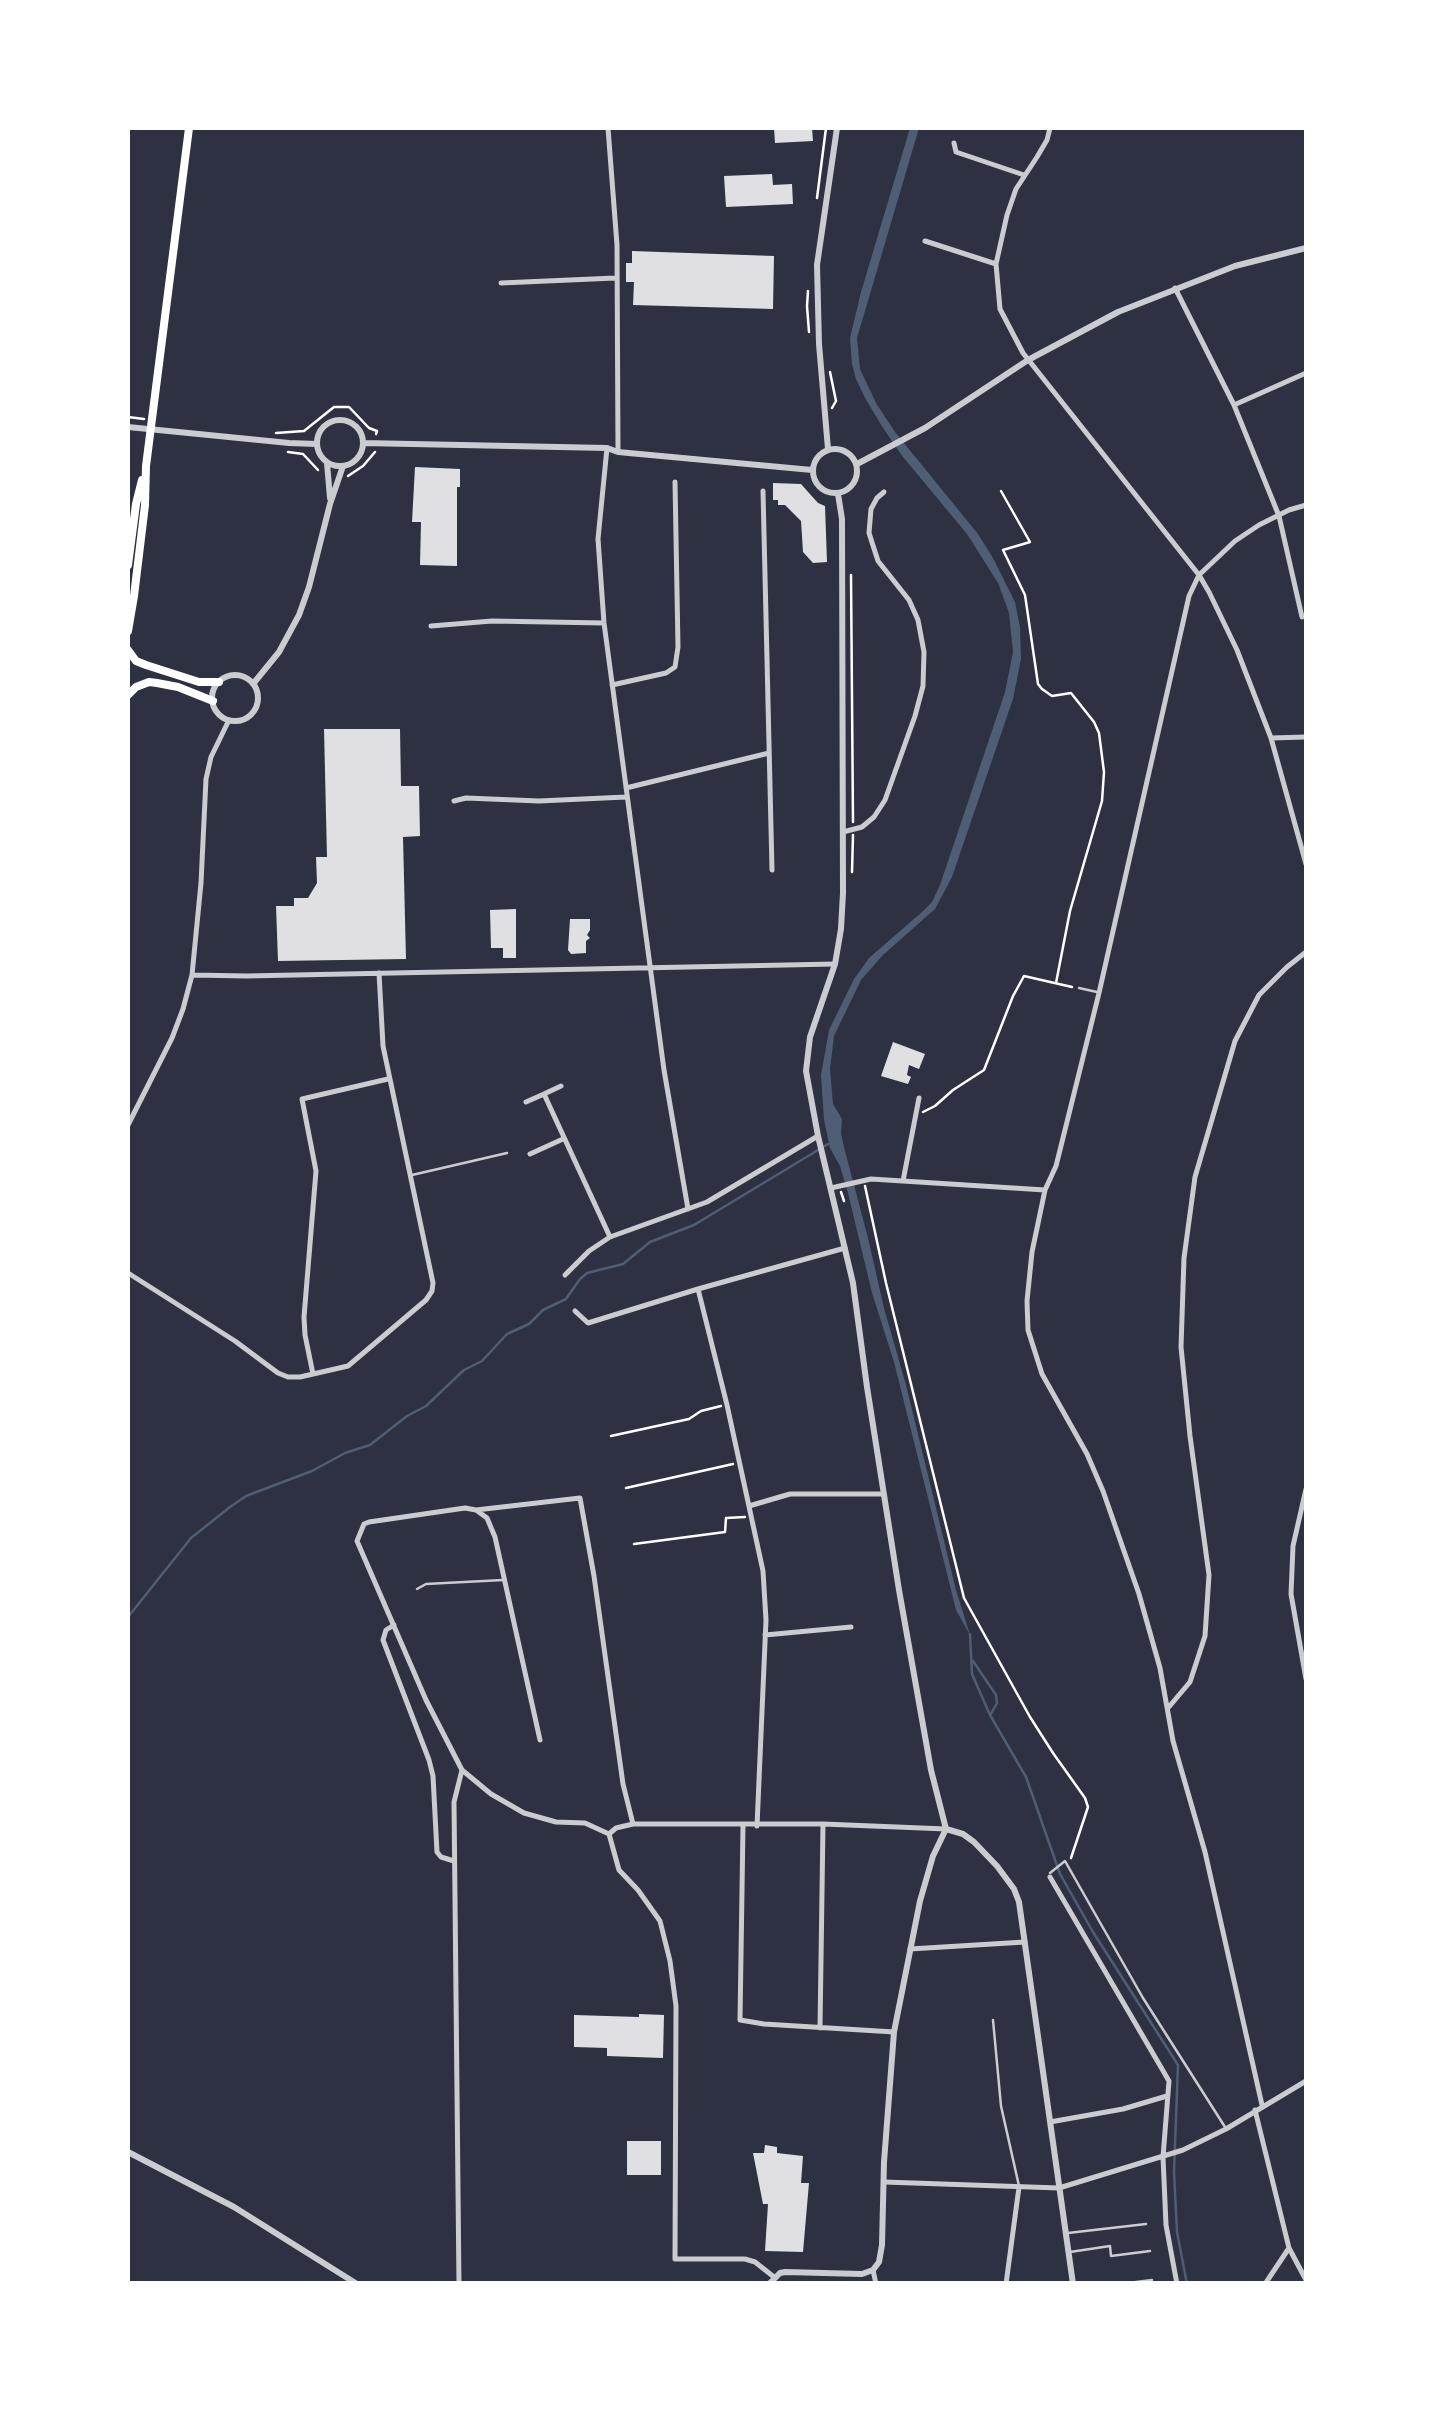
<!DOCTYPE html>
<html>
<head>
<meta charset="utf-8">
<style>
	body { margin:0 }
	#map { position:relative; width:1434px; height:2411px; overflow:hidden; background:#2d3142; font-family:Barlow,sans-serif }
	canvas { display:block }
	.frame { position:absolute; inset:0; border:130px solid #fff; pointer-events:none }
</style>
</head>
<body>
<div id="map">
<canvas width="1434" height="2411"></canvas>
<div class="frame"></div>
</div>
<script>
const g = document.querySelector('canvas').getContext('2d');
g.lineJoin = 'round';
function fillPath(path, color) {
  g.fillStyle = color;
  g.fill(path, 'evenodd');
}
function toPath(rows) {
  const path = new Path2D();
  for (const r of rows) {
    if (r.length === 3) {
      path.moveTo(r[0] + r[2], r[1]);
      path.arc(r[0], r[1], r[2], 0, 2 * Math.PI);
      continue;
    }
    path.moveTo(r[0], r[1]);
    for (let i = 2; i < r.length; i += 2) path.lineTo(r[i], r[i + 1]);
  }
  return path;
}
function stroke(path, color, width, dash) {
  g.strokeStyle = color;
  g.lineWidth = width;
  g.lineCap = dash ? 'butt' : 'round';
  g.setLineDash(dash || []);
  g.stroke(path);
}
const water = toPath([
	[910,128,919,128,857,338,860,369,876,403,895,432,978,534,993,558,1015,602,1020,627,1021,659,1013,699,952,877,935,909,883,955,861,980,834,1036,830,1069,833,1104,842,1119,841,1133,844,1147,868,1238,884,1308,906,1385,956,1590,970,1635,956,1610,894,1362,872,1293,848,1193,840,1166,830,1148,824,1120,821,1075,829,1030,854,979,869,958,922,912,932,902,940,885,1005,692,1013,652,1009,613,998,583,967,534,903,457,883,428,865,398,856,379,852,364,850,338,861,292]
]);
const stream = toPath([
	[128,1617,191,1538,230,1507,246,1496,312,1471,345,1453,370,1445,407,1416,426,1406,464,1370,482,1361,507,1334,529,1324,543,1310,566,1299,580,1279,587,1273,623,1264,650,1242,694,1225,828,1144],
	[970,1634,972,1674,990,1715,1026,1777,1060,1874,1093,1932,1178,2065,1174,2172,1177,2232,1187,2284],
	[973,1661,996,1695,997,1703,991,1714]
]);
const building = toPath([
	[774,128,812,128,813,141,775,143],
	[772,174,773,185,792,184,793,204,726,207,724,176],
	[632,251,774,256,773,309,633,305,634,282,626,282,626,263,632,263],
	[415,467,460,469,460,487,457,487,457,566,420,565,421,522,412,522],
	[773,483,801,484,818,503,825,506,827,562,813,563,803,552,801,521,785,505,778,505,778,500,773,500],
	[324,729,400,729,401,786,419,786,420,836,403,837,406,959,278,961,276,906,294,906,294,898,308,898,317,883,316,857,327,857],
	[516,909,516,958,503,958,503,948,491,948,490,910],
	[570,919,590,919,590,930,587,935,590,938,586,941,586,953,571,954,568,950],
	[893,1042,925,1054,919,1069,909,1065,907,1075,911,1077,908,1084,881,1076],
	[639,2014,664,2015,663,2058,607,2056,607,2048,574,2047,574,2015,639,2017],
	[627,2141,661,2141,661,2175,627,2175],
	[765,2145,777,2147,777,2153,803,2156,801,2183,809,2183,803,2252,765,2251,768,2204,763,2204,753,2153,764,2153]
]);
const path = toPath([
	[817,198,826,128],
	[808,291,807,306,809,332],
	[830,372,836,401,832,408],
	[128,417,144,419],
	[276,433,304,431,334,407,349,407,369,428,377,431,376,434],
	[288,452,303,454,318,470],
	[348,476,363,466,375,452],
	[1001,491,1030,542,1003,550,1025,595,1038,684,1042,689,1052,696,1071,693,1094,722,1099,733,1104,772,1102,801,1070,911,1056,983],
	[851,575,853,822],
	[852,872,853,835],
	[923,1112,935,1106,953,1090,984,1070,1013,996,1024,976,1072,987],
	[865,1186,886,1283,964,1598,1030,1717,1053,1753,1085,1798,1088,1807,1071,1858],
	[841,1192,844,1201],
	[611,1436,689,1419,701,1411,721,1406],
	[626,1488,733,1464],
	[634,1544,725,1532,726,1518,745,1517]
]);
const service = toPath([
	[1079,988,1097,992],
	[412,1175,507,1153],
	[417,1589,426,1584,503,1580],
	[1050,1873,1065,1861,1143,1998,1225,2127],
	[993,2020,1001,2106,1019,2186],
	[1068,2233,1146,2224],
	[1070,2252,1110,2246,1111,2256,1150,2251],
	[1120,2284,1152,2280]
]);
const minor = toPath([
	[608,128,617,245,618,452],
	[1050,128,1047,140,1037,157,1016,189,1007,215,996,264,1000,309,1023,353,1199,575,1209,592,1237,650,1271,738,1306,864],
	[954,143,956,152,1024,175],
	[925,241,996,264],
	[501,283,615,278],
	[1175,288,1234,405,1279,516,1302,617],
	[1234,405,1306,373],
	[607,448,598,539,604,623,664,1070,688,1209],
	[763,491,772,870],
	[431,626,492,621,604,623],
	[612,685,666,673,675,667,678,647,675,482],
	[1271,738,1306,737],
	[626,788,769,753],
	[454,801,466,798,539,801,626,797],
	[843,832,862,827,874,817,885,800,915,716,923,686,924,652,918,620,909,600,878,561,869,533,871,509,877,498,884,492],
	[192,975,246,976,835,964],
	[561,1086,544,1094,610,1237],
	[526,1102,544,1094],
	[128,1125,172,1038,183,1009,192,975,201,883,206,779,211,757,229,720],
	[530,1154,563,1139],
	[903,1181,919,1098],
	[831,1188,871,1179,1045,1190],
	[128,1273,235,1341,278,1373,288,1377,300,1377,348,1366,426,1300,432,1291,433,1283,383,1046,379,973],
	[565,1275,589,1251,610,1237,707,1202,818,1136],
	[698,1289,727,1405,763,1571,766,1620,757,1826],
	[575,1311,588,1323,698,1289,845,1248],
	[313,1374,305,1335,304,1317,316,1171,302,1099,388,1079],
	[1306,1489,1293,1546,1291,1594,1306,1679],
	[749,1506,790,1494,883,1494],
	[476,1510,580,1498,594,1576,623,1784,633,1824],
	[394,1625,386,1630,383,1640,429,1760,433,1776,437,1852,441,1857,454,1861],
	[765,1635,851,1627],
	[1168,1708,1190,1682,1205,1636,1209,1575,1190,1436,1181,1347,1184,1258,1195,1177,1235,1041,1259,995,1287,967,1306,952],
	[462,1770,491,1794,524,1813,556,1822,585,1823,609,1834,616,1828,633,1824,823,1824,946,1829],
	[743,1826,740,2020,764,2024,894,2032],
	[609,1834,619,1870,638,1890,660,1921,670,1961,676,2006,675,2259,745,2259,755,2262,774,2277],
	[1050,1877,1169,2081,1163,2157,1166,2225,1177,2284],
	[910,1949,1025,1942],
	[820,2028,823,1824],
	[1262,2105,1205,1852,1173,1741,1160,1668,1139,1594,1103,1491,1087,1454,1042,1374,1028,1330,1027,1301,1032,1252,1045,1190,1056,1166,1062,1142,1099,993,1189,596,1199,575,1235,541,1259,525,1289,510,1306,505],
	[1255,2110,1289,2248,1306,2280],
	[1050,2122,1123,2109,1167,2096],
	[884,2182,1059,2188,1183,2150,1226,2129,1306,2081],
	[873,2270,876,2284],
	[459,2284,454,1802,462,1770,426,1700,357,1541,364,1524,369,1522,465,1508,476,1510,487,1518,495,1537,540,1740],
	[1006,2284,1019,2187],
	[1265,2284,1289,2248]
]);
const tertiary = toPath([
	[340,443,23],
	[128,427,289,443,317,444],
	[363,443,607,448,618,452,812,470],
	[835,471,22],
	[828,449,819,344,817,265,837,128],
	[327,463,330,498],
	[857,464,925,428,1028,360,1118,312,1235,266,1306,248],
	[838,494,842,519,843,893,841,929,835,964,810,1037,806,1071,818,1136,853,1283,867,1387,899,1590,931,1770,946,1829],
	[235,698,23],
	[253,684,279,652,299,615,309,587,330,504,343,466],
	[946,1829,963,1834,974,1842,997,1866,1014,1889,1019,1902,1073,2284],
	[128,2152,234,2207,357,2284],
	[769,2284,780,2273,785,2272,862,2274,873,2270,879,2262,882,2245,884,2162,894,2032,920,1901,933,1856,946,1829]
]);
const primary = toPath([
	[128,565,136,504,142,480],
	[128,631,134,596,145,505,146,466,189,128],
	[128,650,136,661,146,665,199,682,219,682],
	[128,695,136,687,149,682,157,683,178,687,213,701]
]);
fillPath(water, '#4f5d75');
stroke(stream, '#4f5d75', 2.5);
fillPath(building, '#e0e0e3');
stroke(path, '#fff', 2.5);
stroke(service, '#caccd0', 2.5);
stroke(minor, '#caccd0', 5);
stroke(tertiary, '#caccd0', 6);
stroke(primary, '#fff', 8);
</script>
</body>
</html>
